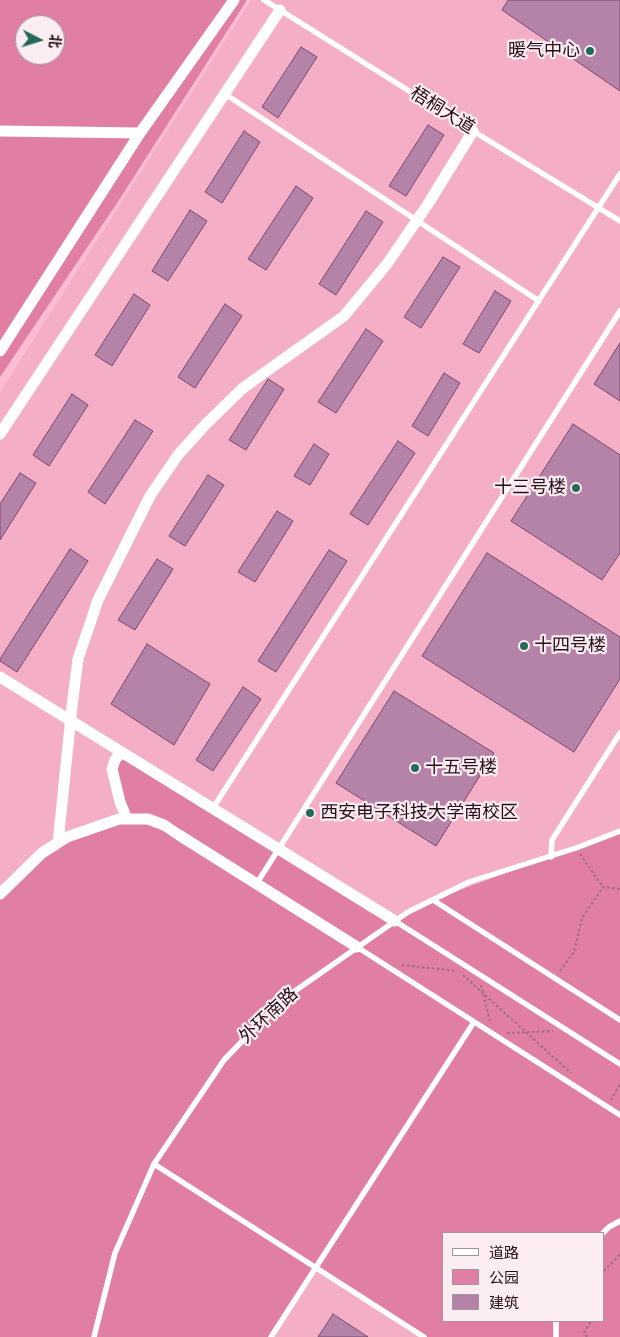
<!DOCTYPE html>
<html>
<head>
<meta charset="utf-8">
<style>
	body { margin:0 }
	#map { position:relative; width:620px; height:1337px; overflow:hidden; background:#fcbcd2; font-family:Signika,"Noto Sans SC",sans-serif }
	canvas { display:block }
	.legend { position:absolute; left:442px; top:1232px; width:162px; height:90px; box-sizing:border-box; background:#fbedf2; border:1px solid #a6949b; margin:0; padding:6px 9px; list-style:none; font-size:15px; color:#260f18 }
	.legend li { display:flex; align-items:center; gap:10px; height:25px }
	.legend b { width:25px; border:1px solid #a6949b }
	.north { position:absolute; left:15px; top:15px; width:50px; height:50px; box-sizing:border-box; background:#fbedf2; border:1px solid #a6949b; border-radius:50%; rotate:95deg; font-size:14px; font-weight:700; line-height:20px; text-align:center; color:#260f18 }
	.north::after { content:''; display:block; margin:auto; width:18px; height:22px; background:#266a5b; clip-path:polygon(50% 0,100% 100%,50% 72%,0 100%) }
</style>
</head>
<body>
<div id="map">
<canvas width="620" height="1337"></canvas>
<ul class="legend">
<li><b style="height:6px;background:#fff"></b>道路</li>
<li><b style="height:14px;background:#e17ea4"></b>公园</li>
<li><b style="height:14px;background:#b583a7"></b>建筑</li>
</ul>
<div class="north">北</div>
</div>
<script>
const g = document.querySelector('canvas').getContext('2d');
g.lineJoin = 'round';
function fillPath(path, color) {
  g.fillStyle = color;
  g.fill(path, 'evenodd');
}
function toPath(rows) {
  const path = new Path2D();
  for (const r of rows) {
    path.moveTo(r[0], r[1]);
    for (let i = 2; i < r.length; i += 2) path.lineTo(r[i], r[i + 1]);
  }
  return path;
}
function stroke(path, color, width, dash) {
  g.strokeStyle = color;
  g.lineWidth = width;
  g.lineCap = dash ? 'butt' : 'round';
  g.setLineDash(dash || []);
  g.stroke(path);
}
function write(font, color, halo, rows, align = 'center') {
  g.font = font + ' Signika,"Noto Sans SC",sans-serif';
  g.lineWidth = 4.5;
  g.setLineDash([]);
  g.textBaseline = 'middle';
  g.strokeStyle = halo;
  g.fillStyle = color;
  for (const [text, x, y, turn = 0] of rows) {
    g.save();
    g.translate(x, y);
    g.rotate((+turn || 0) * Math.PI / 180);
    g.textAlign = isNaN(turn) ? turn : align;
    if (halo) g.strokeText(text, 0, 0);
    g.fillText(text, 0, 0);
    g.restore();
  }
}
const built = toPath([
	[251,0,620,0,620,1337,0,1337,0,392],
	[444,1233,604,1233,604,1321,444,1321]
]);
const green = toPath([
	[0,0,247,0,119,200,0,377],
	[25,25,55,25,55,55,25,55],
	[121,752,395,921,433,900,620,831,620,1337,424,1337,317,1268,271,1337,0,1337,0,894,42,853,119,819,114,780],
	[444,1233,604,1233,604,1321,444,1321]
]);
const building = toPath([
	[508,0,620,0,620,91,502,10,508,0],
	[301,47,317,57,278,118,262,107,301,47],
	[428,125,444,135,406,196,389,186,428,125],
	[244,131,260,142,222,203,205,192,244,131],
	[296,186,313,198,266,270,248,259,296,186],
	[190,210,207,221,168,281,152,271,190,210],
	[366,211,383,222,336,295,319,284,366,211],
	[443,257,460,267,421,328,404,317,443,257],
	[495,291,511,301,479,353,463,344,495,291],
	[134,294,150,305,112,366,95,355,134,294],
	[225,304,242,316,195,388,178,377,225,304],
	[366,329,383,341,336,413,318,402,366,329],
	[620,343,620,401,594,384,620,343],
	[444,373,460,383,428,436,412,426,444,373],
	[268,379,284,389,246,450,229,440,268,379],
	[72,394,88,405,49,466,33,455,72,394],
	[135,420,153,431,105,504,88,492,135,420],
	[573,424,620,455,620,553,602,580,511,521,573,424],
	[398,441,415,453,368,525,350,514,398,441],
	[314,444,329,454,310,485,294,476,314,444],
	[20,473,36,483,0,540,0,504,20,473],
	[208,475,224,485,185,546,169,536,208,475],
	[277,511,293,521,255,582,238,572,277,511],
	[70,549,88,561,17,672,0,661,0,659,70,549],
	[329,550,347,561,276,672,258,661,329,550],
	[487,553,620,637,620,679,574,752,422,656,487,553],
	[157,559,173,569,135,630,118,620,157,559],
	[147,644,210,684,174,745,111,704,147,644],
	[243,687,261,699,213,771,196,760,243,687],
	[394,691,494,753,436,846,336,783,394,691],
	[333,1314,368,1337,318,1337,333,1314]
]);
const path = toPath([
	[580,854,603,887],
	[402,965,457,971],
	[560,971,574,952,582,918,603,887,620,889],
	[463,975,571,1073],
	[481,985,490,1021],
	[507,1033,553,1031],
	[611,1100,620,1084],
	[604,1271,620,1254],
	[587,1337,584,1333,591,1321]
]);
const lane = toPath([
	[264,0,473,131,620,221],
	[225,94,539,301],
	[213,808,620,174],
	[551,857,552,840,620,733],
	[257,883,620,311],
	[433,900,620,1020],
	[395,921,620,1064],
	[357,947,620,1115],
	[154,1164,424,1337],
	[603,1233,609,1227,620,1221],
	[556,1321,556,1337],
	[94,1337,115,1253,154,1164,224,1060,282,1000,408,912,469,882,576,848,620,831],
	[271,1337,474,1022]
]);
const street = toPath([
	[0,131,140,133],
	[0,351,140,133,234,0],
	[0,434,280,10],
	[0,677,395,921],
	[121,752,115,760,112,769,120,802,127,819],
	[58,843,72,706,78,659,98,600,150,496,178,455,205,425,243,388,344,316,387,264,428,204,473,131],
	[0,894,42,853,67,837,119,819,148,819,164,825,179,835,357,947]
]);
const markers = [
	[590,51,5,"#266a5b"],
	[576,488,5,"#266a5b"],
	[524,646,5,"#266a5b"],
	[415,768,5,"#266a5b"],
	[310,813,5,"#266a5b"]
];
const poiNames = [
	["暖气中心",580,51,"right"],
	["十三号楼",566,488,"right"],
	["十四号楼",534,646],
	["十五号楼",425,768],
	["西安电子科技大学南校区",320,813]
];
const streetNames = [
	["梧桐大道",442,111,32],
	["外环南路",269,1016,-43]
];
fillPath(built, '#f4aec6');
fillPath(green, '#e17ea4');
fillPath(building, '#b583a7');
stroke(building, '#794b6e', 1);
stroke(path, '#9c6e7e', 2, [2.5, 2.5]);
stroke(lane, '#fff', 5.5);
stroke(street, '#fff', 11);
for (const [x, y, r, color] of markers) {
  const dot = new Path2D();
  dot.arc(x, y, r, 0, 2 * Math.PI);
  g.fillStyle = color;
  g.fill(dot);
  stroke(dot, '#fbedf2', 2);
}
write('18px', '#260f18', '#fbedf2', poiNames, 'left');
write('18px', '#260f18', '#fbedf2', streetNames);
</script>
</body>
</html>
